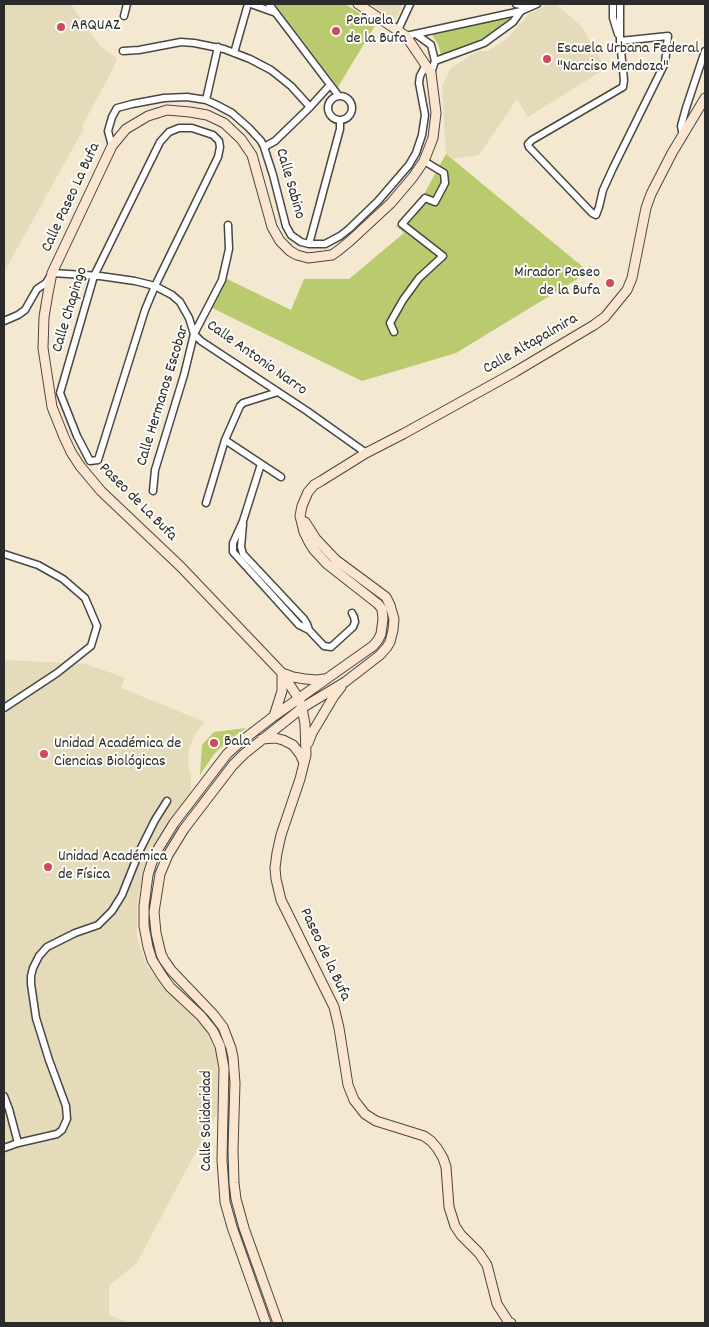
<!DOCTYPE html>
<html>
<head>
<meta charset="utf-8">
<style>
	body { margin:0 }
	#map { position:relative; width:709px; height:1327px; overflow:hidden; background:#f4e8d1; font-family:Dekko,sans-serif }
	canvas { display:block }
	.frame { position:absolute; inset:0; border:5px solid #2b2b2b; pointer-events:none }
</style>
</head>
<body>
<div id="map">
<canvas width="709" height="1327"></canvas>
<div class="frame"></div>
</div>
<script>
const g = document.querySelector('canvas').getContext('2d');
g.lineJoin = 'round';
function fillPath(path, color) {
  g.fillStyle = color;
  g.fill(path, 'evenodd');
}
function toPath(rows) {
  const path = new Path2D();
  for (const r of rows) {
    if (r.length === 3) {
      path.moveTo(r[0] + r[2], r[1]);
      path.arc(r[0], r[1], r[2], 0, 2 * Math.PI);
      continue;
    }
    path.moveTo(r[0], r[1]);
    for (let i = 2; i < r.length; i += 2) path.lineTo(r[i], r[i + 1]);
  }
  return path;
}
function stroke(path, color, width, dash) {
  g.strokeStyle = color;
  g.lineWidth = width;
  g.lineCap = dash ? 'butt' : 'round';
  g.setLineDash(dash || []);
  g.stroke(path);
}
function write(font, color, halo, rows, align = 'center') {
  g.font = font + ' Dekko,sans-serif';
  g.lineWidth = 4;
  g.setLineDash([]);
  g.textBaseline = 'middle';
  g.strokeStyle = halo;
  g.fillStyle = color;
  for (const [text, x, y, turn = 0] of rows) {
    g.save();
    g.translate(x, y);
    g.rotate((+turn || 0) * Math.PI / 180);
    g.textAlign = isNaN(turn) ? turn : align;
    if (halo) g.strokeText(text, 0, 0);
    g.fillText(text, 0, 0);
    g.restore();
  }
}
const built = toPath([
	[4,4,71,4,99,45,117,58,113,69,82,126,84,128,4,272],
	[370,4,403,4,395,21],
	[549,4,556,4,582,27,606,68,528,117,517,99,479,155,451,159,446,154,442,86,451,68,478,51,488,51,509,37,529,14],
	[4,660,86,664,125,678,121,688,205,722,196,733,189,748,188,764,191,777,191,793,153,846,143,873,137,905,137,938,147,966,168,991,191,1013,206,1030,217,1052,221,1075,220,1107,136,1264,109,1285,109,1315,131,1323,4,1323]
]);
const green = toPath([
	[275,4,345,4,376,24,338,87],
	[509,16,510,20,481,40,441,55,438,44,432,35],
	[446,154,589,272,456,353,362,381,212,308,227,279,291,310,304,279,349,279,404,233,396,226,423,196],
	[246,728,229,740,214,754,200,775,202,745,214,732]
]);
const street = toPath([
	[251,4,276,13],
	[269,4,338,95],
	[516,4,529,7],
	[613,4,613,18,618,34],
	[124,16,127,4],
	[398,30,410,4],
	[416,34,431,45,435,61],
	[406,36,521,11,537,4],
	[620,41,668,36,665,63,613,168,603,190,599,207,596,215,592,213,529,147,528,144,532,140,623,87,624,80,620,41,620,4],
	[123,51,139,50,181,42,194,43,224,49,250,59,271,70,291,86,310,107],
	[234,53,248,4],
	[431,73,435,61,484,43,513,22,521,11],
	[340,108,12],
	[206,100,218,47],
	[179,128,192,128,213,135,219,141,220,147,218,157,155,286,145,310,98,460,90,461,77,436,60,393,94,276,160,142,169,132,179,128],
	[683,136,681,126,686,108,705,51],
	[112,146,108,131,112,117,117,108,132,104,164,98,187,97,206,100,217,105,232,113,249,128,261,141,264,147,273,175,286,226,291,235,301,242,309,244,325,244,340,236,349,229,378,201,409,165,416,153,422,135,425,115,419,83,420,76,426,65],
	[264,147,275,141,310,107,330,85],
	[309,244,340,129,340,120],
	[4,321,18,315,25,310,37,289,46,283,52,273,100,276,135,281,155,286,172,295,180,302,189,318,194,334,201,341,307,411,366,453],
	[394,332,390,323,403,300,419,278,443,256,402,224,425,198,435,202,445,183,444,173,424,161],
	[225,440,281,477],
	[261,464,243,521,233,543,233,552,299,625,309,630,324,646,331,647,353,627,355,622,354,617,352,613],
	[153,491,155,470,184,375,194,334,222,280,229,249,228,225],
	[206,503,225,440,240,406,243,403,278,392],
	[243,524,241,547,243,554,304,619,307,624,309,630],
	[4,554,38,565,63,579,85,598,97,626,91,646,57,673,4,708],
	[4,1096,9,1109,18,1143],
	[4,1148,18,1143,57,1134,62,1130,67,1119,66,1106,49,1060,36,1018,31,984,31,976,33,968,39,956,47,947,75,933,98,925,112,911,122,895,140,850,155,820,167,801]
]);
const secondary = toPath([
	[358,4,406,36,431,73,436,113,433,138,424,161,413,177,391,203,350,241,339,250,332,255,308,258,297,255,290,251,280,241,272,227,252,155,241,139,224,123,207,115,190,112,167,110,148,116,126,129,112,146,52,273,48,293,44,317,43,348,52,407,64,437,71,452,80,466,101,491,181,567,282,673,299,699,302,708,305,724,306,755,300,779,281,835,277,853,275,868,276,879,281,900,334,1007,339,1028,348,1085,354,1100,365,1114,376,1121,424,1136,431,1141,437,1148,443,1158,446,1167,449,1207,455,1226,461,1235,479,1253,487,1265,497,1304,508,1321,511,1323],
	[274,716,282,691,282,673,293,677,305,679,317,680,324,679],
	[262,739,275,738,283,740,293,745,300,754,304,763],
	[308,743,312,733,334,696,341,687],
	[266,1323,232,1227,225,1202,222,1160,224,1068,220,1046,213,1031,201,1016,170,987,162,976,152,960,148,947,144,926,144,906,148,875,152,862,158,849,174,823,227,754,239,743,274,716,373,646,378,640,381,634,383,619,382,609,378,604,327,564,314,550,309,542,304,532,300,516,302,506,308,492,314,485,321,481,366,453,403,434,515,372,594,325,605,317,627,290,632,278,646,208,651,194,672,153,705,98],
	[278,1323,244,1228,236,1199,234,1183,233,1150,235,1083,233,1057,231,1048,223,1027,213,1014,171,970,164,960,161,954,156,933,154,912,160,874,168,855,184,829,233,765,244,754,302,708,345,682,380,655,387,647,390,642,393,630,394,619,390,605,386,597,336,560,316,539,305,522]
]);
const markers = [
	[61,27,5,"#d1495b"],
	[336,31,5,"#d1495b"],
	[547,59,5,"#d1495b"],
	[610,283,5,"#d1495b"],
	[214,743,5,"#d1495b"],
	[44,754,5,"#d1495b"],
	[48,867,5,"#d1495b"]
];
const poiNames = [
	["Peñuela",346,22],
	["de la Bufa",346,40],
	["ARQUAZ",71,27],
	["Escuela Urbana Federal",557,50],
	["\"Narciso Mendoza\"",557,68],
	["Mirador Paseo",600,274,"right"],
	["de la Bufa",600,292,"right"],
	["Bala",224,743],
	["Unidad Académica de",54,745],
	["Ciencias Biológicas",54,763],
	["Unidad Académica",58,858],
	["de Física",58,876]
];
const streetNames = [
	["Calle Sabino",289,184,74],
	["Calle Paseo La Bufa",72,198,-65],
	["Calle Chapingo",71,310,-73],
	["Calle Altapalmira",531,345,-30],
	["Calle Antonio Narro",256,359,35],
	["Calle Hermanos Escobar",164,396,-73],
	["Paseo de La Bufa",137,503,45],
	["Paseo de la Bufa",324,955,65],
	["Calle Solidaridad",208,1121,-90]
];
fillPath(built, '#e5daba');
fillPath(green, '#b9cb6e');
stroke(street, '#494744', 9);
stroke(secondary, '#494744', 11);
stroke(street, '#fff', 6);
stroke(secondary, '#fce5cf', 9);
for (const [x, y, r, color] of markers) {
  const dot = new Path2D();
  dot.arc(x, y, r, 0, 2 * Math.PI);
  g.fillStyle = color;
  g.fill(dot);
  stroke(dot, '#fdfcf7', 2);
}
write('16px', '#2b2b2b', '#fdfcf7', poiNames, 'left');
write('16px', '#2b2b2b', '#fdfcf7', streetNames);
</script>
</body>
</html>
